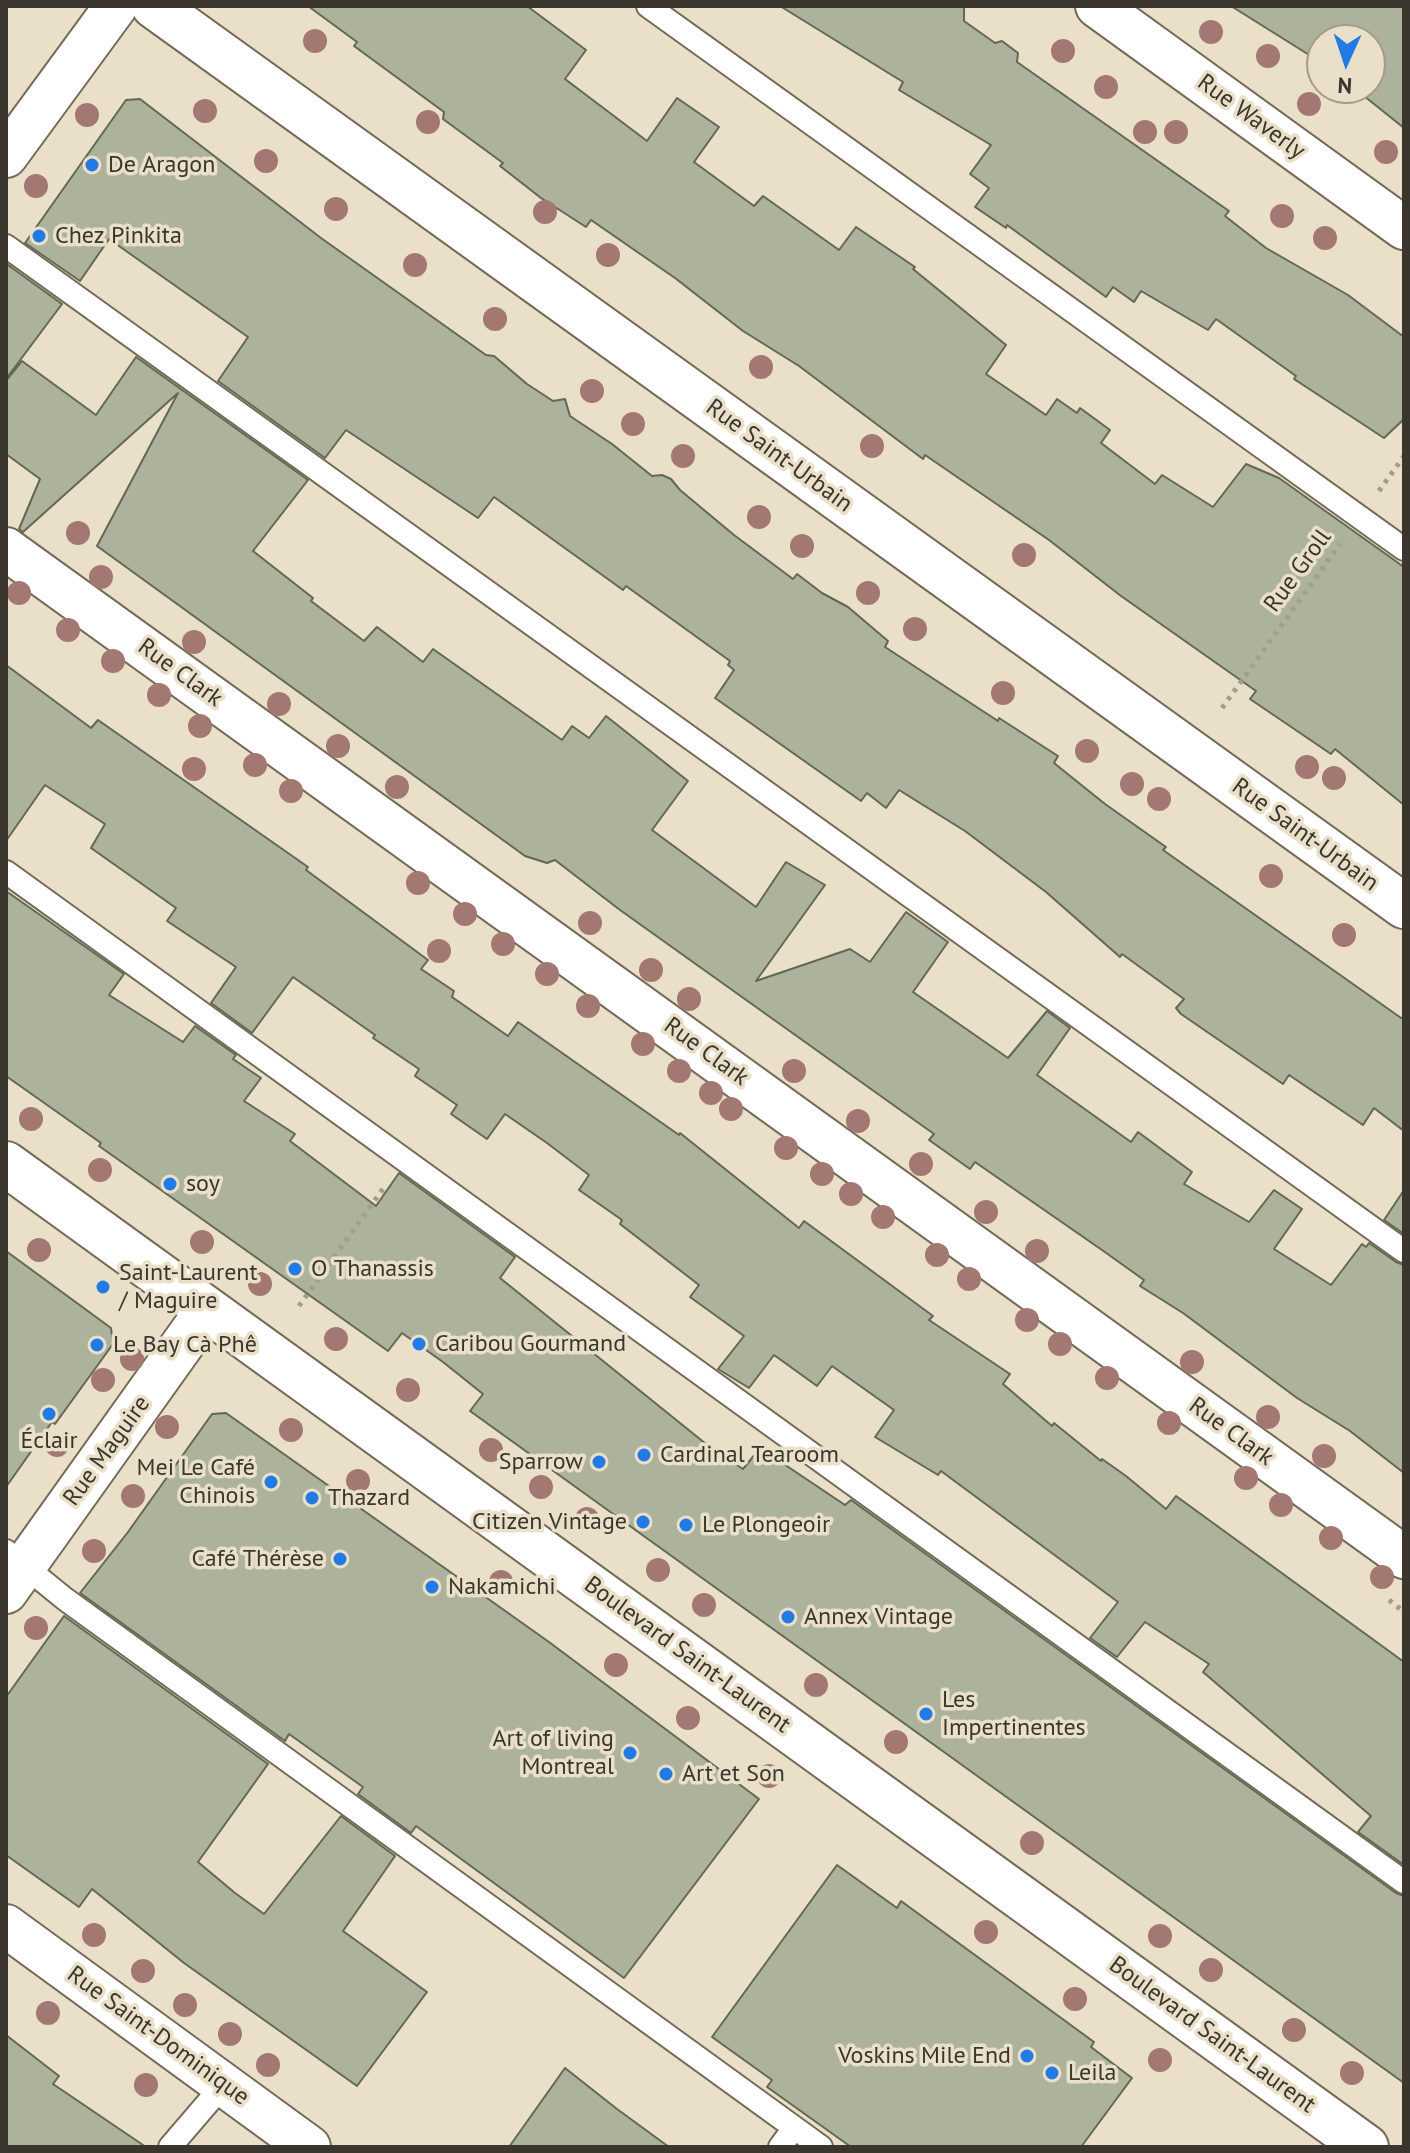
<!DOCTYPE html>
<html>
<head>
<meta charset="utf-8">
<style>
	body { margin:0 }
	#map { position:relative; width:1410px; height:2153px; overflow:hidden; background:#eadfc8; font-family:"PT Sans",sans-serif }
	canvas { display:block }
	.frame { position:absolute; inset:0; border:8px solid #3a362d; pointer-events:none }
	.north { position:absolute; left:1306px; top:24px; width:80px; height:80px; box-sizing:border-box; background:#eadfc8; border:2px solid #a49b8a; border-radius:50%; rotate:183deg; font-size:22px; font-weight:700; line-height:32px; text-align:center; color:#3a362d }
	.north::after { content:''; display:block; margin:auto; width:28px; height:36px; background:#227ae4; clip-path:polygon(50% 0,100% 100%,50% 72%,0 100%) }
</style>
</head>
<body>
<div id="map">
<canvas width="1410" height="2153"></canvas>
<div class="frame"></div>
<div class="north">N</div>
</div>
<script>
const g = document.querySelector('canvas').getContext('2d');
g.lineJoin = 'round';
function fillPath(path, color) {
  g.fillStyle = color;
  g.fill(path, 'evenodd');
}
function toPath(rows) {
  const path = new Path2D();
  for (const r of rows) {
    path.moveTo(r[0], r[1]);
    for (let i = 2; i < r.length; i += 2) path.lineTo(r[i], r[i + 1]);
  }
  return path;
}
function stroke(path, color, width, dash) {
  g.strokeStyle = color;
  g.lineWidth = width;
  g.lineCap = dash ? 'butt' : 'round';
  g.setLineDash(dash || []);
  g.stroke(path);
}
function write(font, color, halo, rows, align = 'center') {
  g.font = font + ' "PT Sans",sans-serif';
  g.lineWidth = 7;
  g.setLineDash([]);
  g.textBaseline = 'middle';
  g.strokeStyle = halo;
  g.fillStyle = color;
  for (const [text, x, y, turn = 0] of rows) {
    g.save();
    g.translate(x, y);
    g.rotate((+turn || 0) * Math.PI / 180);
    g.textAlign = isNaN(turn) ? turn : align;
    if (halo) g.strokeText(text, 0, 0);
    g.fillText(text, 0, 0);
    g.restore();
  }
}
const building = toPath([
	[308,6,527,6,586,50,565,79,647,141,677,98,719,127,694,162,754,206,763,196,839,250,856,227,915,267,913,269,1006,345,986,374,1046,415,1057,399,1077,413,1080,408,1110,430,1101,443,1155,484,1162,475,1213,507,1246,464,1279,478,1404,567,1404,805,1335,749,1331,754,1250,699,1256,691,1121,596,1049,540,925,455,923,459,799,366,743,331,675,278,591,220,586,227,541,198,500,166,503,163,443,119,444,112,354,46,357,42,308,6],
	[780,6,964,6,964,21,995,43,1002,41,1018,53,1017,62,1229,211,1225,216,1266,248,1348,295,1404,337,1404,419,1384,438,1294,379,1296,376,1216,319,1208,330,1141,291,1134,302,1113,287,1106,297,1007,225,1006,228,975,207,989,188,970,174,991,145,899,90,903,82,780,6],
	[1231,6,1404,6,1404,128,1354,88,1370,88,1370,40,1322,40,1322,63,1231,6],
	[140,99,321,238,486,355,494,356,527,384,553,401,565,399,570,416,612,444,652,476,662,475,671,479,680,490,734,535,793,579,797,574,822,593,848,607,888,641,885,647,998,721,999,718,1058,756,1054,763,1105,804,1166,847,1163,850,1404,1020,1404,1131,1374,1108,1363,1125,1289,1075,1283,1084,1181,1014,1176,1008,1184,999,1122,954,1120,957,1046,892,965,831,899,790,886,808,867,793,861,801,715,698,734,670,728,665,730,661,626,586,623,590,494,497,478,518,346,430,325,458,218,381,248,337,109,239,80,281,25,243,126,100,140,99],
	[8,265,62,304,6,379,6,268,8,265],
	[136,357,308,480,253,551,313,598,311,601,364,641,377,627,423,662,433,649,562,740,572,726,589,738,606,716,688,781,652,830,756,907,786,862,825,885,756,981,850,949,870,962,906,912,948,942,913,992,1008,1058,1047,1011,1070,1028,1037,1075,1131,1142,1138,1132,1192,1172,1184,1184,1249,1222,1274,1190,1302,1209,1274,1249,1331,1285,1362,1244,1366,1247,1369,1243,1396,1262,1404,1265,1404,1473,1350,1431,1297,1398,1183,1313,1140,1286,1144,1280,1102,1250,975,1162,970,1169,929,1140,934,1134,620,910,555,860,547,863,525,856,97,546,178,393,23,532,19,529,40,479,6,454,6,381,22,361,96,415,136,357],
	[6,665,91,728,98,720,308,867,306,870,428,960,421,969,454,991,452,997,508,1036,518,1022,679,1135,680,1133,799,1228,804,1221,933,1316,929,1320,1010,1374,1003,1384,1052,1426,1054,1423,1101,1461,1102,1459,1126,1476,1166,1509,1176,1496,1404,1662,1404,1865,1358,1832,1371,1816,1203,1672,1209,1664,1145,1622,1117,1657,1090,1638,1118,1602,941,1471,938,1475,875,1437,894,1410,832,1366,817,1386,774,1355,749,1388,718,1369,744,1336,690,1297,699,1285,620,1224,622,1220,579,1190,589,1175,547,1143,505,1114,487,1139,451,1114,457,1105,415,1076,419,1069,373,1038,375,1035,293,977,252,1033,211,1003,236,967,167,921,176,908,91,848,105,824,45,785,6,841,6,665],
	[6,891,124,974,109,995,183,1042,195,1026,236,1055,233,1059,261,1078,244,1101,295,1134,290,1141,376,1206,399,1173,515,1257,500,1278,716,1452,743,1469,760,1448,845,1505,851,1500,1396,1893,1404,1896,1404,2083,470,1411,483,1394,443,1362,402,1333,388,1351,99,1146,101,1143,6,1076,6,891],
	[1404,1190,1404,1234,1384,1220,1404,1190],
	[6,1251,111,1328,113,1344,55,1424,52,1422,6,1487,6,1251],
	[226,1413,549,1642,759,1799,624,1978,416,1826,411,1833,358,1794,363,1787,289,1734,285,1741,80,1593,128,1532,212,1414,226,1413],
	[64,1616,268,1764,198,1862,235,1893,264,1914,341,1816,395,1856,343,1931,427,1992,357,2086,184,1963,92,1889,79,1907,6,1855,6,1697,64,1616],
	[837,1865,897,1908,901,1901,1094,2042,1091,2047,1132,2078,1081,2147,851,2147,767,2087,772,2080,712,2037,837,1865],
	[6,2035,59,2076,53,2084,146,2147,6,2147,6,2035],
	[565,2068,617,2109,669,2147,509,2147,565,2068]
]);
const path = toPath([
	[1379,491,1404,456],
	[1222,708,1340,544],
	[299,1306,385,1186],
	[1389,1600,1404,1612]
]);
const service = toPath([
	[648,6,1404,549],
	[6,246,1404,1251],
	[6,872,1404,1882],
	[6,1551,65,1599,821,2147],
	[170,2147,224,2084],
	[780,2147,794,2128]
]);
const minor = toPath([
	[1097,6,1404,228],
	[6,156,116,6],
	[6,549,1404,1557],
	[6,1592,207,1310],
	[6,1926,309,2147]
]);
const secondary = toPath([
	[154,6,1404,906],
	[6,1164,1366,2147]
]);
const trees = [
	[1211,32],
	[315,41],
	[1063,51],
	[1268,56],
	[1106,87],
	[1309,104],
	[205,111],
	[87,115],
	[428,122],
	[1145,132],
	[1176,132],
	[1386,152],
	[266,161],
	[36,186],
	[336,209],
	[545,212],
	[1282,216],
	[1325,238],
	[608,255],
	[415,265],
	[495,319],
	[761,367],
	[592,391],
	[633,424],
	[872,446],
	[683,456],
	[759,517],
	[78,533],
	[802,546],
	[1024,555],
	[101,577],
	[19,593],
	[868,593],
	[915,629],
	[68,630],
	[194,642],
	[113,661],
	[1003,693],
	[159,695],
	[279,704],
	[200,726],
	[338,746],
	[1087,751],
	[255,765],
	[1307,767],
	[194,769],
	[1334,778],
	[1132,784],
	[397,787],
	[291,791],
	[1159,799],
	[1271,876],
	[418,883],
	[465,914],
	[590,923],
	[1344,935],
	[503,944],
	[439,951],
	[651,970],
	[547,974],
	[689,999],
	[588,1006],
	[643,1044],
	[679,1071],
	[794,1071],
	[711,1093],
	[731,1109],
	[31,1119],
	[858,1121],
	[786,1148],
	[921,1164],
	[100,1170],
	[822,1174],
	[851,1194],
	[986,1212],
	[883,1217],
	[202,1242],
	[39,1250],
	[1037,1251],
	[937,1255],
	[969,1279],
	[260,1284],
	[1027,1320],
	[336,1339],
	[1060,1344],
	[132,1359],
	[1192,1362],
	[1107,1378],
	[103,1380],
	[408,1390],
	[1268,1417],
	[1169,1423],
	[167,1427],
	[291,1430],
	[57,1445],
	[491,1450],
	[1324,1456],
	[1246,1478],
	[358,1481],
	[541,1487],
	[133,1496],
	[1281,1505],
	[587,1519],
	[1331,1538],
	[94,1551],
	[658,1570],
	[1382,1577],
	[501,1582],
	[704,1605],
	[36,1628],
	[616,1665],
	[816,1685],
	[688,1718],
	[896,1742],
	[769,1776],
	[1032,1843],
	[986,1932],
	[94,1935],
	[1160,1936],
	[1211,1970],
	[143,1971],
	[1075,1999],
	[185,2005],
	[48,2013],
	[1294,2030],
	[230,2034],
	[1160,2060],
	[268,2065],
	[1352,2073],
	[146,2085]
];
const markers = [
	[92,165,8,"#227ae4"],
	[39,236,8,"#227ae4"],
	[170,1184,8,"#227ae4"],
	[295,1269,8,"#227ae4"],
	[103,1287,8,"#227ae4"],
	[419,1344,8,"#227ae4"],
	[97,1345,8,"#227ae4"],
	[49,1414,8,"#227ae4"],
	[644,1455,8,"#227ae4"],
	[599,1462,8,"#227ae4"],
	[271,1482,8,"#227ae4"],
	[312,1498,8,"#227ae4"],
	[643,1522,8,"#227ae4"],
	[686,1525,8,"#227ae4"],
	[340,1559,8,"#227ae4"],
	[432,1587,8,"#227ae4"],
	[788,1617,8,"#227ae4"],
	[926,1714,8,"#227ae4"],
	[630,1753,8,"#227ae4"],
	[666,1774,8,"#227ae4"],
	[1027,2056,8,"#227ae4"],
	[1052,2073,8,"#227ae4"]
];
const streetNames = [
	["Rue Waverly",1251,117,36],
	["Rue Saint-Urbain",779,456,36],
	["Rue Groll",1298,571,-54],
	["Rue Clark",180,673,36],
	["Rue Saint-Urbain",1305,835,36],
	["Rue Clark",706,1052,36],
	["Rue Clark",1231,1432,36],
	["Rue Maguire",107,1451,-54],
	["Boulevard Saint-Laurent",687,1655,36],
	["Boulevard Saint-Laurent",1212,2035,36],
	["Rue Saint-Dominique",158,2036,36]
];
const poiNames = [
	["De Aragon",108,165],
	["Chez Pinkita",55,236],
	["soy",186,1184],
	["O Thanassis",311,1269],
	["Saint-Laurent",119,1273],
	["/ Maguire",119,1301],
	["Caribou Gourmand",435,1344],
	["Le Bay Cà Phê",113,1345],
	["Éclair",49,1441,"center"],
	["Cardinal Tearoom",660,1455],
	["Sparrow",583,1462,"right"],
	["Mei Le Café",255,1468,"right"],
	["Chinois",255,1496,"right"],
	["Thazard",328,1498],
	["Citizen Vintage",627,1522,"right"],
	["Le Plongeoir",702,1525],
	["Café Thérèse",324,1559,"right"],
	["Nakamichi",448,1587],
	["Annex Vintage",804,1617],
	["Les",942,1700],
	["Impertinentes",942,1728],
	["Art of living",614,1739,"right"],
	["Montreal",614,1767,"right"],
	["Art et Son",682,1774],
	["Voskins Mile End",1011,2056,"right"],
	["Leila",1068,2073]
];
fillPath(building, '#acb29b');
stroke(building, '#626853', 2);
stroke(service, '#746a56', 26);
stroke(minor, '#746a56', 46);
stroke(secondary, '#746a56', 48);
stroke(path, '#a59d8b', 5, [4, 6]);
stroke(service, '#fff', 22);
stroke(minor, '#fff', 42);
stroke(secondary, '#fff', 44);
g.fillStyle = '#a47872';
for (const [x, y] of trees) {
  g.beginPath();
  g.arc(x, y, 12, 0, 2 * Math.PI);
  g.fill();
}
for (const [x, y, r, color] of markers) {
  const dot = new Path2D();
  dot.arc(x, y, r, 0, 2 * Math.PI);
  g.fillStyle = color;
  g.fill(dot);
  stroke(dot, '#eadfc8', 3);
}
write('24px', '#3a362d', '#eadfc8', streetNames);
write('24px', '#3a362d', '#eadfc8', poiNames, 'left');
</script>
</body>
</html>
